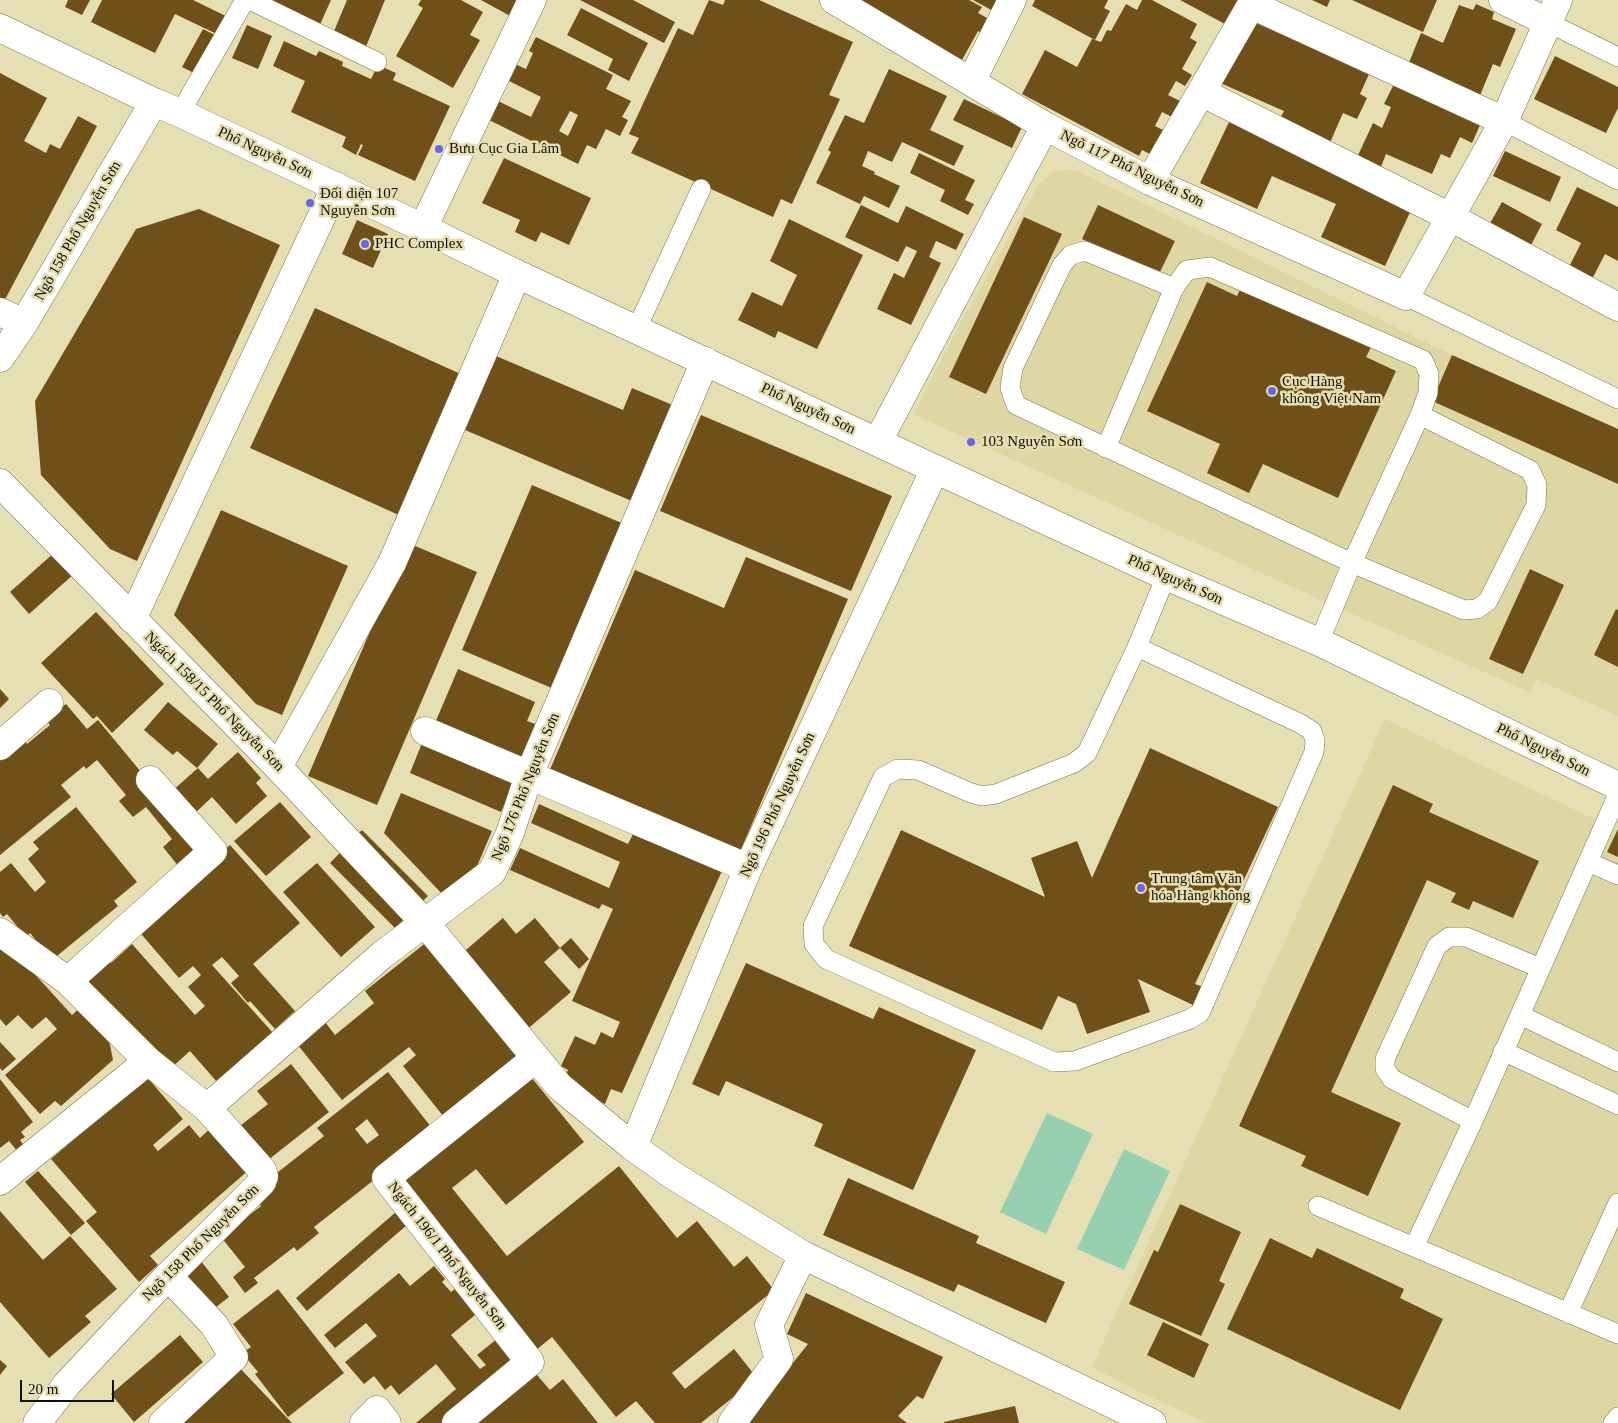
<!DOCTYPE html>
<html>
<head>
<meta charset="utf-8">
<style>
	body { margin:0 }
	#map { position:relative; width:1618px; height:1423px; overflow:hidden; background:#e7dfb4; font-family:"Times New Roman",serif }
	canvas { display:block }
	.scale { position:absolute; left:20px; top:1380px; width:94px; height:22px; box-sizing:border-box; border:2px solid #110e02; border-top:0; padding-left:6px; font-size:15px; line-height:18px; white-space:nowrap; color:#110e02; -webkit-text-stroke:4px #e7dfb4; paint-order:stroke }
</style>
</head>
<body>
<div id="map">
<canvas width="1618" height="1423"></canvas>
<div class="scale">20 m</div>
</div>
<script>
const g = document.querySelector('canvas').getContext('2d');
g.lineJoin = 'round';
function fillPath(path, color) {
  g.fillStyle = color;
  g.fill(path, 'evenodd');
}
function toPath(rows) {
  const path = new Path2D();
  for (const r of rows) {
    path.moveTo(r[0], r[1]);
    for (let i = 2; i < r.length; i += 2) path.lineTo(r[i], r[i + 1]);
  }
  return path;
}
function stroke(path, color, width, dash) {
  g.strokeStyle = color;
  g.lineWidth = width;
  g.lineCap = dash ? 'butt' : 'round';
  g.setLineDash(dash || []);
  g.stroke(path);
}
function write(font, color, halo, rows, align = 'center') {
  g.font = font + ' "Times New Roman",serif';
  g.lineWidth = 5;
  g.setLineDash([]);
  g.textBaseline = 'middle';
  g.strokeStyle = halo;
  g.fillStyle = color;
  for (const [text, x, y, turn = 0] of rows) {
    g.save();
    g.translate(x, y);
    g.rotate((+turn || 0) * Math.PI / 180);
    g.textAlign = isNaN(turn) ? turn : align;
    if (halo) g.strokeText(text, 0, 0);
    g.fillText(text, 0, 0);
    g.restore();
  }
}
const built = toPath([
	[1066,169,1080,172,1452,355,1618,429,1618,716,1536,679,1530,692,1334,606,913,414,962,320,1039,184,1051,173],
	[1385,719,1617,830,1618,829,1618,1423,1207,1423,1136,1390,1092,1367]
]);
const green = toPath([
	[1047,1113,1093,1134,1046,1234,1000,1212],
	[1124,1149,1170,1171,1124,1270,1077,1249]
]);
const building = toPath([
	[68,0,90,0,82,15,65,7],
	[102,0,193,0,232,19,223,37,175,14,155,53,91,22],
	[259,0,331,0,318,29],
	[347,0,385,0,365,49,332,36],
	[421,0,461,0,483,12,470,35,480,40,453,88,396,56,423,8,418,5],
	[481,0,522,0,512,17],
	[580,0,633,0,675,22,664,43],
	[709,0,723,5,725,0,759,0,853,42,829,95,840,99,792,204,781,199,773,217,631,153,639,138,629,134,678,28,693,35],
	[842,0,969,0,982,7,978,13,998,24,991,38,978,31,962,60,911,33],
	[973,0,1001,0,995,12],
	[1035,0,1108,0,1104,8,1110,11,1095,40,1032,6],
	[1142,0,1152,0,1197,24,1190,38,1197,42,1182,69,1192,75,1185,86,1176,81,1168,95,1186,104,1178,120,1162,112,1155,126,1167,132,1154,156,1142,150,1139,156,1022,94,1045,50,1077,67,1092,39,1101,42,1107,30,1111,31,1126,4,1137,10],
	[1180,0,1238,0,1225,24],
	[1312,0,1330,0,1327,7],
	[1352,0,1437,0,1423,32],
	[1476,4,1494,12,1492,19,1516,29,1500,67,1493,64,1476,105,1404,75,1421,33,1443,43,1459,5,1473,10],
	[581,8,648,43,629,81,608,70,613,59,567,35],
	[1247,19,1312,48,1313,46,1370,72,1360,94,1367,98,1357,119,1343,113,1329,145,1278,122,1284,111,1218,82],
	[247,25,272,36,258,69,232,58],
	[203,29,221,38,200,76,182,67],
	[536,37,613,75,606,89,631,101,622,117,628,120,620,136,606,129,596,149,587,145,578,164,487,119,496,100,531,117,541,97,509,81,517,65,526,69,533,53,529,51],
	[570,111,578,115,568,136,559,131],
	[284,41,316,56,319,51,343,62,342,66,371,79,378,65,396,73,393,80,450,106,415,181,358,155,363,145,361,144,356,155,342,147,346,137,291,112,305,81,273,66],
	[1555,56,1618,87,1618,108,1606,133,1534,99],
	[889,69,947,96,930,130,964,146,954,166,902,142,892,162,868,151,862,166,875,172,874,174,900,186,889,208,864,196,860,204,816,183,831,152,828,150,845,115,864,123],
	[0,73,47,98,24,141,46,153,50,144,60,149,78,116,97,126,0,309],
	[1394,84,1481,123,1472,143,1460,137,1450,158,1441,154,1432,174,1386,154,1377,177,1353,166,1373,123,1382,128,1391,107,1384,104],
	[964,99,1022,127,1012,148,953,120],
	[1229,122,1413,206,1385,266,1321,237,1336,204,1272,176,1257,209,1200,183],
	[1505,151,1561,177,1550,202,1493,176],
	[919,153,975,180,965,200,974,204,968,215,940,201,945,190,910,173],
	[504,158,591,198,569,245,541,232,536,242,515,232,520,220,482,203],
	[1577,187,1618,207,1618,261,1605,254,1589,285,1566,273,1581,243,1556,230],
	[1502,202,1542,224,1529,249,1488,227],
	[861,205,898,223,906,206,964,234,956,250,936,241,929,257,941,263,911,325,877,309,894,273,904,278,917,251,906,246,898,262,845,237],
	[1098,205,1175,241,1159,274,1082,239],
	[199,209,280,245,137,561,110,549,41,475,35,401,136,229],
	[1024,217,1062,234,986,394,949,377],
	[789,219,863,255,817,349,778,331,775,338,738,320,752,292,782,306,797,275,770,261],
	[357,220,388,234,373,268,342,254],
	[1207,282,1237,296,1241,288,1371,347,1366,357,1396,371,1338,498,1263,464,1249,493,1207,473,1220,444,1147,411],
	[315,308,465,376,401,516,250,448],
	[489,353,623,410,632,388,675,406,634,502,458,427],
	[1452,355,1618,429,1618,484,1432,401],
	[701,415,892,496,851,591,660,511],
	[532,485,624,524,554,689,462,650],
	[221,510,348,566,282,715,256,704,174,615],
	[408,543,477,572,377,805,308,776],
	[55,552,74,574,29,614,10,592],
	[746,557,848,599,737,859,546,779,635,570,724,608],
	[1530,569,1564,585,1523,674,1489,659],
	[1616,609,1618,610,1618,667,1594,655],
	[96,612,164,684,112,733,97,716,93,719,41,663],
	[458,669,535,702,527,721,538,725,520,768,432,730],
	[0,689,9,699,0,708],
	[168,702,218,744,197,768,177,751,173,755,144,730],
	[66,704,87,729,98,720,146,778,198,852,179,867,163,847,172,839,146,807,133,817,119,801,126,795,97,760,86,769,84,766,61,785,71,797,0,855,0,757,23,739,27,744,50,725,46,720],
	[426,733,518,772,501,812,410,773],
	[1150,748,1278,807,1195,984,1203,987,1195,1006,1138,979,1150,1012,1087,1034,1076,1004,1058,996,1042,1030,849,946,901,830,1045,897,1031,858,1077,841,1092,878],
	[238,752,261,778,256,783,267,796,236,824,212,797,193,815,172,791,198,768,208,779],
	[1393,785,1433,804,1429,812,1539,861,1513,918,1473,901,1469,910,1451,902,1456,893,1427,880,1331,1092,1401,1123,1368,1196,1301,1166,1306,1156,1239,1126],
	[401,793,492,831,475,871,472,870,445,897,384,833],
	[280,802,311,837,266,876,234,841],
	[539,804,628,844,638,824,726,862,622,1093,611,1089,605,1104,561,1084,568,1070,561,1066,575,1036,595,1045,601,1032,613,1038,620,1022,572,1001,613,909,602,904,599,909,510,870,520,848,609,888,620,862,531,823],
	[76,807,137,882,114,901,118,906,52,960,30,933,26,937,7,914,3,917,0,913,0,872,11,863,35,892,46,882,28,859,39,849,33,842],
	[1618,829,1618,857,1607,852],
	[362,830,428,896,395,928,330,863],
	[230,845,300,923,253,964,295,1011,275,1029,250,1001,248,1003,231,983,239,976,222,957,212,965,273,1033,217,1082,190,1051,170,1069,80,977,104,956,111,963,132,944,195,1015,205,1006,188,987,201,975,193,966,179,978,136,928],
	[317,863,375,927,341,957,283,892],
	[503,918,516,934,535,918,560,948,544,962,571,992,524,1032,459,956],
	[0,936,72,1015,82,1006,108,1035,113,1060,61,1106,55,1101,40,1114,5,1075,57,1029,46,1017,32,1029,18,1015,6,1026,0,1019],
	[571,938,589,959,579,969,560,948],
	[428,941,524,1062,448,1122,403,1066,416,1055,409,1047,342,1100,297,1044,325,1022,335,1035,374,1003,365,991],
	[746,963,873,1019,879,1007,976,1050,913,1190,814,1146,823,1124,726,1081,719,1096,692,1084],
	[0,1042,16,1059,2,1071,0,1068],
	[291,1064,329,1112,263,1164,236,1129,268,1104,257,1091],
	[388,1072,435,1132,314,1227,319,1233,297,1251,294,1247,254,1278,258,1283,245,1293,233,1277,245,1267,221,1237,261,1206,256,1199,278,1181,273,1176,324,1136,317,1128],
	[367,1119,379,1135,367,1144,355,1129],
	[527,1072,584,1142,506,1205,476,1169,452,1188,507,1256,619,1166,677,1238,697,1221,734,1267,747,1256,774,1290,672,1373,685,1389,734,1349,757,1378,701,1423,655,1423,636,1401,616,1417,552,1337,536,1350,396,1177],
	[147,1077,183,1119,153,1145,158,1151,189,1125,200,1138,213,1126,250,1169,150,1256,158,1265,139,1282,86,1221,97,1212,51,1159],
	[0,1079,33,1122,21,1132,25,1137,20,1140,25,1147,18,1152,9,1141,0,1148],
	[38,1171,85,1223,71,1235,25,1182],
	[848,1178,979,1236,976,1243,1065,1282,1046,1323,958,1284,954,1292,823,1235],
	[1180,1204,1241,1232,1219,1281,1225,1284,1201,1336,1129,1304,1154,1250,1158,1252],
	[0,1211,43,1260,70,1236,117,1289,85,1316,91,1322,49,1358,0,1302],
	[396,1212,407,1225,307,1311,296,1298],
	[1270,1238,1312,1258,1317,1248,1404,1289,1400,1298,1443,1319,1400,1410,1227,1329],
	[201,1261,229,1297,211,1311,183,1276],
	[434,1266,445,1279,442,1282,451,1292,460,1285,481,1310,451,1335,480,1369,486,1365,477,1355,503,1334,526,1362,452,1423,416,1423,456,1389,436,1364,399,1395,391,1385,385,1390,374,1376,364,1384,345,1362,377,1336,366,1323,335,1348,324,1335,399,1273,410,1286],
	[278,1289,344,1373,288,1417,255,1374,258,1372,242,1353,251,1347,233,1324],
	[806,1293,943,1357,923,1399,917,1396,898,1416,907,1423,745,1423,808,1344,787,1334],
	[1163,1322,1209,1344,1194,1378,1147,1355],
	[180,1335,203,1362,134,1422,111,1394],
	[0,1360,7,1366,0,1375],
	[235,1363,292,1423,171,1423],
	[531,1368,550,1390,563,1379,598,1423,465,1423],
	[1015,1406,1019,1423,944,1423,944,1422]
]);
const lane = toPath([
	[250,0,377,62],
	[1547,22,1618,57],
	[180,113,245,0],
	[1504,121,1618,180],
	[1174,288,1085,251,1071,255,1062,265,1013,368,1010,388,1016,405,1352,563,1464,610,1477,609,1488,601,1536,505,1537,485,1530,470,1420,415],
	[1406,296,1618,399],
	[637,328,701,189],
	[1106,448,1174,288,1187,270,1210,267,1423,360,1429,374,1428,393,1420,415,1352,563,1319,642],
	[1137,647,1299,723,1312,731,1315,741,1314,752,1200,1013,1190,1019,1075,1061,1054,1062,826,959,814,944,813,926,883,777,898,769,918,770,971,793,982,796,996,794,1074,763,1087,753,1137,647,1166,576],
	[1588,862,1618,875],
	[1520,1015,1618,1062],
	[1503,1051,1618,1105],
	[1473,1121,1392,1079,1385,1069,1385,1059,1437,946,1449,937,1466,937,1540,968],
	[1318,1206,1618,1334],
	[1414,1247,1473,1121,1618,794],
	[1568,1313,1618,1203],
	[1613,1423,1618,1417]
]);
const street = toPath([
	[834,0,1045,126],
	[1503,0,1547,22],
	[1252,5,1504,121],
	[971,82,1012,0],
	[1201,92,1450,217,1618,307],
	[1150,181,1254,0],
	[423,228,532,0],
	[0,312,24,323],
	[0,358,24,323,154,102],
	[878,441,1045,126,1150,181,1406,296,1504,121,1558,0],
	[0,483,278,767,425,923,559,1086,633,1147,674,1176,803,1255,1152,1423],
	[132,619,336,186],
	[425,731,748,868],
	[0,746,49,703],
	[278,767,392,563,517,274],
	[0,932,68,981,148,1061,207,1108,262,1170,264,1176,262,1182,168,1276,67,1384,37,1423],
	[68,981,213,851,150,780],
	[207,1108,382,955,492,872,510,833,529,775,705,361],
	[633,1147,748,868,935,469],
	[0,1181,148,1061],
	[163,1423,234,1357,214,1325,168,1276],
	[364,1423,377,1410,387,1423],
	[456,1423,530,1362,386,1178,536,1058],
	[732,1423,779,1359,769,1325,803,1255]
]);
const secondary = toPath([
	[0,28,154,102,180,113,423,228,517,274,935,469,1166,576,1319,642,1618,786]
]);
const markers = [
	[439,149,5,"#6867e1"],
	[310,203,5,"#6867e1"],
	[365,244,5,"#6867e1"],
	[1272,391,5,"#6867e1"],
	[971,442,5,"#6867e1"],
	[1141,888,5,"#6867e1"]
];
const poiNames = [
	["Bưu Cục Gia Lâm",449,149],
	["Đối diện 107",320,194],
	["Nguyễn Sơn",320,211],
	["PHC Complex",375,244],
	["Cục Hàng",1282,382],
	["không Việt Nam",1282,399],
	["103 Nguyễn Sơn",981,442],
	["Trung tâm Văn",1151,879],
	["hóa Hàng không",1151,896]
];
const streetNames = [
	["Phố Nguyễn Sơn",265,153,25],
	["Ngõ 117 Phố Nguyễn Sơn",1132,169,26],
	["Ngõ 158 Phố Nguyễn Sơn",78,231,-60],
	["Phố Nguyễn Sơn",808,409,25],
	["Phố Nguyễn Sơn",1175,580,24],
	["Ngách 158/15 Phố Nguyễn Sơn",214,702,45],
	["Phố Nguyễn Sơn",1543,750,26],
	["Ngõ 176 Phố Nguyễn Sơn",526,787,-68],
	["Ngõ 196 Phố Nguyễn Sơn",778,805,-65],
	["Ngõ 158 Phố Nguyễn Sơn",201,1243,-45],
	["Ngách 196/1 Phố Nguyễn Sơn",447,1256,52]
];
fillPath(built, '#ded6a3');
fillPath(green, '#96d0b0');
fillPath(building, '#6e5018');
stroke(lane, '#7a744c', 20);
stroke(street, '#7a744c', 29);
stroke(secondary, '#7a744c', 29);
stroke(lane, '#fff', 19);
stroke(street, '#fff', 28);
stroke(secondary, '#fff', 28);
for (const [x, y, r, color] of markers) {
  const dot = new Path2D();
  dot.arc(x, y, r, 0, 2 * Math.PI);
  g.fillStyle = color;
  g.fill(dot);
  stroke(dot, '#e7dfb4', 2);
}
write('15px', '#110e02', '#e7dfb4', poiNames, 'left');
write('15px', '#110e02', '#e7dfb4', streetNames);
</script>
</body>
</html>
